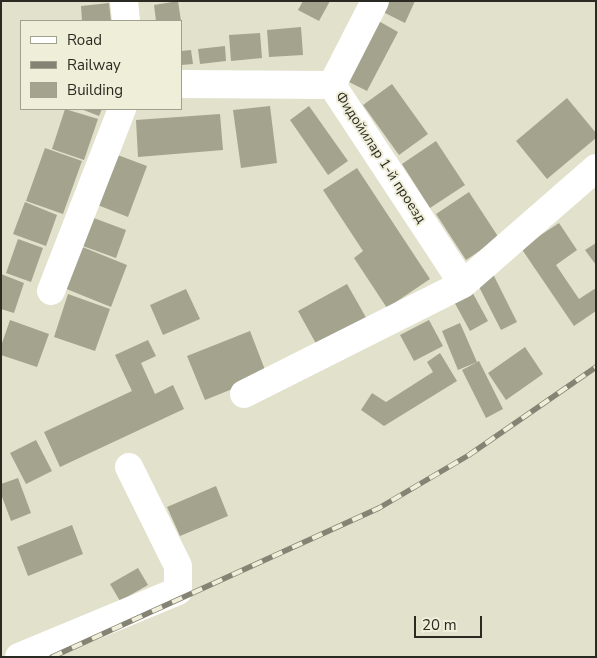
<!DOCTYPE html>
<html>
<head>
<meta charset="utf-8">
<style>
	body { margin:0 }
	#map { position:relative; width:597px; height:658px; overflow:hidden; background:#e2e1cb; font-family:"Nunito Sans",sans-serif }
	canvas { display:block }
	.frame { position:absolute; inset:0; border:2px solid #2a2a22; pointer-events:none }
	.legend { position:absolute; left:20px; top:20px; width:162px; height:90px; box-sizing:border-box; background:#efeed8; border:1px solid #a0a08f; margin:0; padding:6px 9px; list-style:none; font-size:15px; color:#2a2a22 }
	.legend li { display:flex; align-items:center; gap:10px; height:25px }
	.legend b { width:25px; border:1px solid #a0a08f }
	.scale { position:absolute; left:414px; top:616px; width:68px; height:22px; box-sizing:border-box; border:2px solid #2a2a22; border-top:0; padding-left:6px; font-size:15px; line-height:18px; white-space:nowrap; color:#2a2a22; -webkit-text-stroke:4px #efeed8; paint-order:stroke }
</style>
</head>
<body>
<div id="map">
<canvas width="597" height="658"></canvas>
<div class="frame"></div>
<ul class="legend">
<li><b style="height:6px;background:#fff"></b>Road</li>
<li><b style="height:6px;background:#848374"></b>Railway</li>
<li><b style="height:14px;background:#a4a38e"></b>Building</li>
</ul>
<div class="scale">20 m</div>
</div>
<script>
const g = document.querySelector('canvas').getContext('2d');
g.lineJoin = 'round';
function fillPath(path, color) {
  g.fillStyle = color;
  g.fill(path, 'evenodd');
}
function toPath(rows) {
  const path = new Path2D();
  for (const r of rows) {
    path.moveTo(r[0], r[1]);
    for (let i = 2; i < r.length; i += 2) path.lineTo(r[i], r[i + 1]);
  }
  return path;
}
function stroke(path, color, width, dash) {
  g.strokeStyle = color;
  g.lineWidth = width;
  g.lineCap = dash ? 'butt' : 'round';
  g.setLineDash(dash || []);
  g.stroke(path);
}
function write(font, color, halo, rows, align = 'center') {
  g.font = font + ' "Nunito Sans",sans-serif';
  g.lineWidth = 4;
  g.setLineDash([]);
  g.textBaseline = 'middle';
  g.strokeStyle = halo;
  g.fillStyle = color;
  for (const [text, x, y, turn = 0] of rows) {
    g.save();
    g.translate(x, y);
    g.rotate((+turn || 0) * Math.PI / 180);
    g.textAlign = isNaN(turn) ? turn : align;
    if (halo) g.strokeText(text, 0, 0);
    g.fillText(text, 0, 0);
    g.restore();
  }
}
const building = toPath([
	[178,1,181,21,156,21,154,5],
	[303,1,330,1,319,21,298,10],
	[385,1,415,1,405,23,381,11],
	[109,3,111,21,82,21,81,6],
	[375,19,398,32,367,91,343,79],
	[301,27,303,55,269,57,267,30],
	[260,33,262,58,231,61,229,35],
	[225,46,226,61,200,64,198,49],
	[191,50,193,64,181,65,181,51],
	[392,84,428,134,399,155,363,105],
	[567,98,596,133,596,138,547,179,516,141],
	[270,106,277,163,241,168,233,110],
	[309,106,348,161,328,175,290,120],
	[65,109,98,119,84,160,52,149],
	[81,109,102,109,99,116],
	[220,114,223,150,138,157,136,120],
	[436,141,465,185,430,208,402,164],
	[45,148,82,161,63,214,26,201],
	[115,154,147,166,128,217,95,204],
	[357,168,430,279,387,308,354,258,363,251,323,190],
	[469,192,499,238,466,260,436,214],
	[25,202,57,215,46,246,13,234],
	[91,217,126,230,116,258,80,245],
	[559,223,577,250,556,265,579,299,596,288,596,311,574,326,521,248],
	[18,239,43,248,31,282,6,273],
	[596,243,596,265,585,250],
	[80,246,127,265,111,307,64,288],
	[492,272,517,322,501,330,476,281],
	[1,274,24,283,14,313,1,309],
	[347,284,368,321,319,349,298,311],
	[470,288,488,321,470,331,452,298],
	[186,289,200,319,163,335,150,305],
	[68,294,110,309,95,351,54,337],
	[10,320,49,334,37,367,1,355,1,346],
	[429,320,443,346,414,361,400,335],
	[460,323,477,362,458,370,442,331],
	[250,331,267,375,205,400,187,356],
	[148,340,156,356,141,363,155,394,173,385,184,409,60,467,44,432,132,391,115,355],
	[525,347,543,374,506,400,488,373],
	[440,353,457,381,384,426,361,410,372,393,386,402,433,372,427,362],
	[479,361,503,409,486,418,462,370],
	[36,440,52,471,26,484,10,453],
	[18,478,31,513,11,521,1,494,1,484],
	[216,486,228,516,180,536,167,507],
	[72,525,83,554,28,576,17,547],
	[138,568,148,585,120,601,110,584]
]);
const minor = toPath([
	[124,1,126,21],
	[375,1,332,85,463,284],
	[181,84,332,85],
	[51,291,122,109],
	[244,394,463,284,596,168],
	[19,657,178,591,178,566,129,467]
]);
const rail = toPath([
	[52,657,379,508,469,455,596,367]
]);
const streetNames = [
	["Фидойилар 1-й проезд",380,158,57]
];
fillPath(building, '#a4a38e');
stroke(minor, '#fff', 28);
stroke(rail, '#848374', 5.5);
stroke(rail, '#efeed8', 4, [11]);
write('14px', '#2a2a22', '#efeed8', streetNames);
</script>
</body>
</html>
